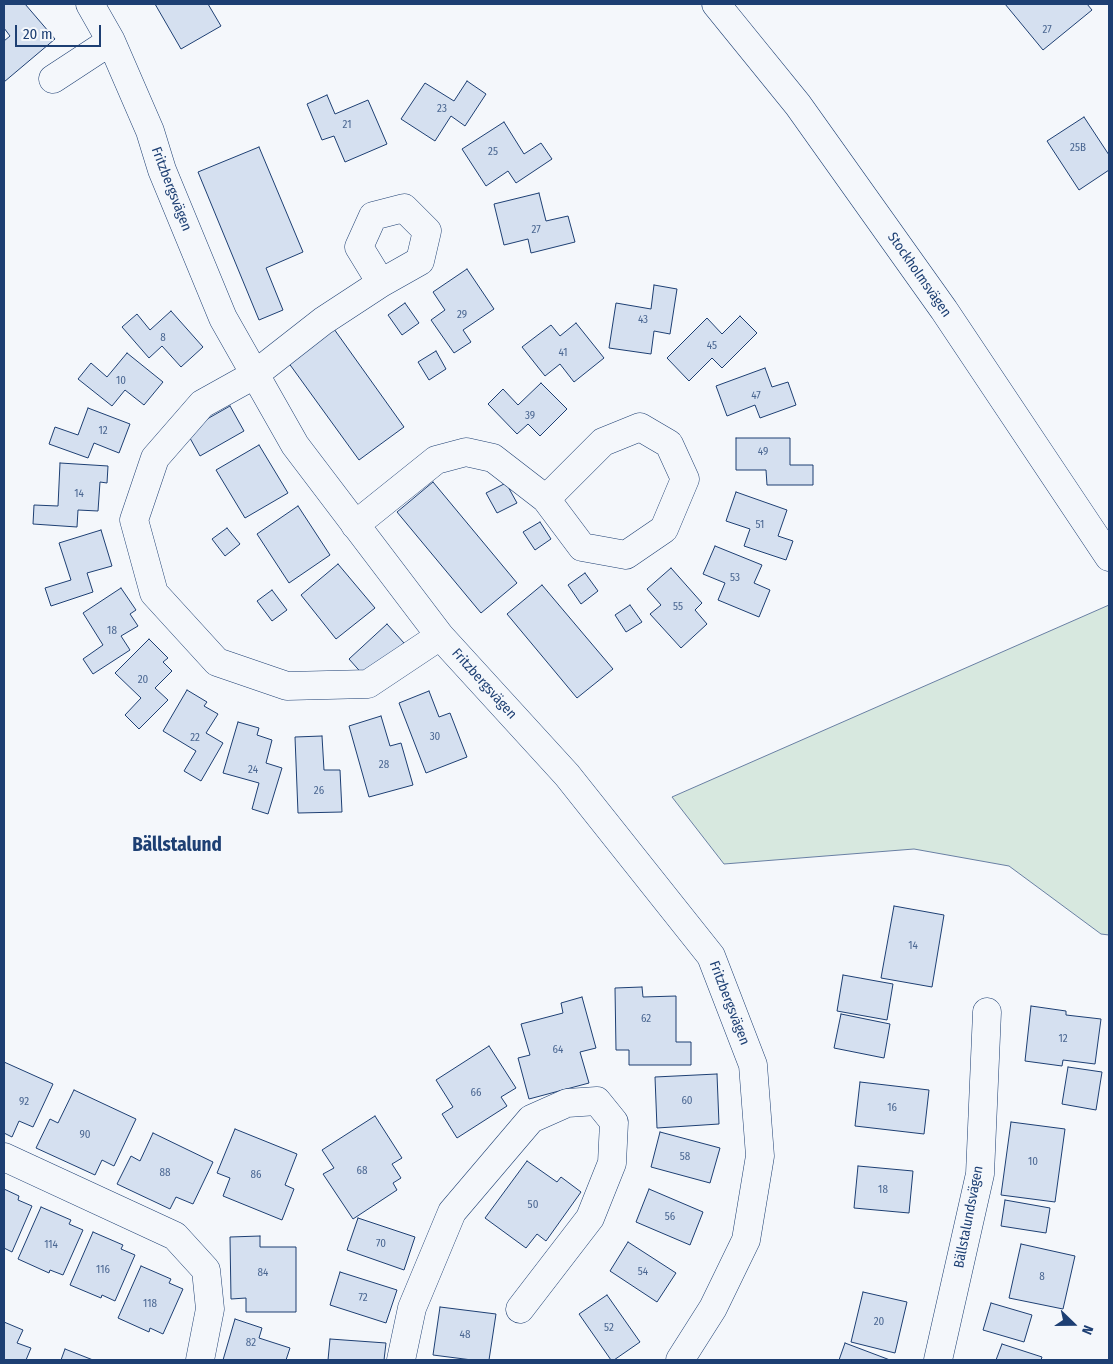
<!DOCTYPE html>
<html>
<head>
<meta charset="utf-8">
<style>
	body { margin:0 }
	#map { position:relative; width:1113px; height:1364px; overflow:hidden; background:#f4f7fb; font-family:"Fira Sans Condensed",sans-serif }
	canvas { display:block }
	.frame { position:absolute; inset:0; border:5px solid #1d3f73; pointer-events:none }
	.north { position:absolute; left:1048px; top:1299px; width:50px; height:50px; -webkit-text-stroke:4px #f4f7fb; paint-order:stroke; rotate:112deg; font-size:14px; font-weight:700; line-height:20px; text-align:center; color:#1d3f73 }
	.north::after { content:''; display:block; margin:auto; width:18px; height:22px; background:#1d3f73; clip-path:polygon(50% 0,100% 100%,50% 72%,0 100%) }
	.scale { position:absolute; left:15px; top:25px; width:86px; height:22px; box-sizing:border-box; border:2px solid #1d3f73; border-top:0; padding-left:6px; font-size:15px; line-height:18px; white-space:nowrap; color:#1d3f73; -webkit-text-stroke:4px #f4f7fb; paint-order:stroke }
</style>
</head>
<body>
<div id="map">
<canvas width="1113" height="1364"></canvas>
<div class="frame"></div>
<div class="north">N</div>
<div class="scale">20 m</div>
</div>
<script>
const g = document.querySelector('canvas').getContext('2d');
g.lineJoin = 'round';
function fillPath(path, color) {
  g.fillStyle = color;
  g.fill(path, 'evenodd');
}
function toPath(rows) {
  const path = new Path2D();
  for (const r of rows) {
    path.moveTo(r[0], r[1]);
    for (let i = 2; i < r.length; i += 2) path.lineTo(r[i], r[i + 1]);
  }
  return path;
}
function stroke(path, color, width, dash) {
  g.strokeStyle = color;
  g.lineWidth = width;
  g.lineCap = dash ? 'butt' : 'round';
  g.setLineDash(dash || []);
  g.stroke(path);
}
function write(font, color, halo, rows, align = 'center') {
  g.font = font + ' "Fira Sans Condensed",sans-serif';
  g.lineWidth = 4;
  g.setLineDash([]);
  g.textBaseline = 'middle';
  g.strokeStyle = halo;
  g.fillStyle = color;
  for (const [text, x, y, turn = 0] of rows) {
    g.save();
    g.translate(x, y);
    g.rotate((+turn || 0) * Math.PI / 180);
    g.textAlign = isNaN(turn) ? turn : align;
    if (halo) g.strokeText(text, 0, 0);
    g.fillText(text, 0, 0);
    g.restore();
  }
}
const green = toPath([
	[1109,605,1109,935,1101,934,1009,866,914,849,724,864,672,797,1109,605]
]);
const building = toPath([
	[4,4,25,4,55,39,4,82,4,41,10,36,4,28,4,4],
	[155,4,208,4,221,26,181,49,155,4],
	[1005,4,1087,4,1092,10,1043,50,1005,4],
	[467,81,486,94,465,126,451,116,435,141,401,119,425,83,454,101,467,81],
	[327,95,335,114,368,100,387,144,345,162,334,136,322,140,307,104,327,95],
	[1084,117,1109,155,1109,170,1079,190,1047,141,1084,117],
	[504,122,524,154,541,143,552,159,516,183,508,171,486,186,462,149,504,122],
	[259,147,303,252,266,268,283,310,259,320,198,172,259,147],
	[539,193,546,221,568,216,575,242,531,253,528,239,504,245,494,204,539,193],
	[467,269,494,309,463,330,471,342,454,353,431,320,445,310,433,292,467,269],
	[654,285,677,289,670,334,654,331,651,354,609,348,616,303,651,309,654,285],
	[405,303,419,323,402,335,388,315,405,303],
	[171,311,203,347,181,367,162,346,149,358,122,327,137,314,150,330,171,311],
	[740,316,757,333,722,368,712,358,689,381,667,358,707,318,722,334,740,316],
	[576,323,604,358,574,382,560,364,545,376,522,347,551,325,560,336,576,323],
	[334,329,404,427,359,460,288,362,334,329],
	[436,351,446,369,429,380,418,362,436,351],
	[127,353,163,382,144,405,125,390,112,406,78,379,91,363,107,377,127,353],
	[765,368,772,387,788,382,796,405,760,418,755,405,727,416,716,386,765,368],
	[541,383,567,409,540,436,528,424,517,434,488,404,503,389,518,405,541,383],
	[230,406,244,431,200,456,186,431,230,406],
	[88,408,130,424,119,453,94,443,88,458,49,444,55,427,78,435,88,408],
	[736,438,790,438,790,465,813,465,813,485,767,485,766,470,736,470,736,438],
	[259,445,288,493,245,518,216,470,259,445],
	[60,463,108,466,107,483,100,482,98,511,78,510,77,527,33,524,34,505,58,506,60,463],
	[433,482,517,583,481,613,397,512,433,482],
	[506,483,517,503,497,513,486,493,506,483],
	[736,492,787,510,778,536,793,541,786,560,744,546,750,529,726,521,736,492],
	[298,506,330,555,289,583,257,534,298,506],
	[540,522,551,539,535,550,523,532,540,522],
	[227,528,240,544,225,556,212,539,227,528],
	[101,530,112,566,87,573,93,592,51,606,45,588,71,580,59,543,101,530],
	[715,546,762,565,754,583,770,590,759,617,718,600,725,583,703,574,715,546],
	[338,564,375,608,336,639,301,595,338,564],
	[671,568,702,603,695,610,707,624,681,648,650,614,661,605,647,589,671,568],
	[585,573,598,591,581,604,568,585,585,573],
	[542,585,613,669,577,698,507,614,542,585],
	[121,588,136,610,130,614,138,626,121,636,130,650,93,674,83,659,103,645,83,613,121,588],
	[272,590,287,610,272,621,257,601,272,590],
	[630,605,642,622,626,632,615,615,630,605],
	[387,624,404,643,365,677,349,659,387,624],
	[149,639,168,658,163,662,172,671,155,688,168,700,139,729,125,715,141,698,115,673,149,639],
	[187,690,207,702,204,706,218,714,206,733,223,743,201,781,184,771,196,751,163,731,187,690],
	[429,691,439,717,450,713,467,757,426,773,399,703,429,691],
	[381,716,390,746,401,743,413,785,369,797,349,726,381,716],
	[238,722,259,728,257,735,272,740,266,763,282,768,268,814,252,809,259,783,223,773,238,722],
	[322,736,324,770,340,770,342,812,298,813,295,737,322,736],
	[894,906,944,915,932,987,881,978,894,906],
	[843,975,893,984,887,1020,837,1011,843,975],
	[642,987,643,997,676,996,676,1042,691,1042,691,1065,629,1065,629,1050,616,1050,615,988,642,987],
	[582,997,596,1048,580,1052,589,1083,529,1099,518,1058,530,1055,521,1024,563,1013,561,1003,582,997],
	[1031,1006,1066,1011,1066,1015,1101,1019,1095,1064,1063,1060,1062,1066,1025,1061,1031,1006],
	[841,1014,890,1024,884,1058,834,1048,841,1014],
	[489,1046,516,1088,501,1097,507,1106,457,1138,442,1114,453,1107,436,1080,489,1046],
	[4,1062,53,1084,33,1127,19,1121,12,1137,4,1133,4,1062],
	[1068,1067,1102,1072,1096,1110,1062,1104,1068,1067],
	[717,1074,719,1124,657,1128,655,1077,717,1074],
	[860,1082,929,1090,924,1134,855,1126,860,1082],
	[74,1090,136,1119,114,1166,102,1160,95,1175,36,1148,50,1119,58,1123,74,1090],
	[375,1116,402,1158,392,1164,401,1178,393,1183,397,1190,353,1219,323,1174,334,1168,322,1150,375,1116],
	[1011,1122,1065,1129,1055,1202,1001,1195,1011,1122],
	[235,1129,297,1154,285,1185,294,1189,282,1220,223,1196,230,1178,217,1173,235,1129],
	[660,1132,720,1148,710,1183,651,1167,660,1132],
	[153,1133,213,1162,193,1204,176,1197,170,1209,117,1184,131,1156,140,1161,153,1133],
	[527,1161,557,1182,561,1177,581,1192,546,1241,537,1234,526,1248,485,1218,527,1161],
	[858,1166,913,1171,909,1213,854,1208,858,1166],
	[4,1189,19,1196,18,1200,32,1206,12,1252,4,1248,4,1189],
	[649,1189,703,1212,690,1245,636,1222,649,1189],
	[1005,1200,1050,1208,1046,1233,1001,1226,1005,1200],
	[41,1207,71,1220,69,1224,83,1230,63,1275,50,1270,49,1273,18,1259,41,1207],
	[358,1218,415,1237,404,1270,347,1250,358,1218],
	[93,1232,123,1245,121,1249,135,1255,115,1301,102,1295,101,1298,70,1285,93,1232],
	[260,1236,260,1247,296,1247,296,1312,246,1312,246,1298,231,1299,230,1237,260,1236],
	[628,1242,676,1273,657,1302,610,1271,628,1242],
	[1021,1244,1075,1256,1063,1309,1009,1298,1021,1244],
	[141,1266,171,1279,169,1283,183,1289,163,1334,150,1328,149,1332,118,1318,141,1266],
	[340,1272,397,1290,386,1323,330,1305,340,1272],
	[863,1292,907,1302,895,1353,851,1342,863,1292],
	[607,1295,640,1342,614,1360,611,1360,579,1314,607,1295],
	[991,1303,1032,1315,1024,1342,983,1330,991,1303],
	[440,1307,496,1314,489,1360,472,1360,433,1355,440,1307],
	[235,1319,262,1328,259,1338,290,1348,286,1360,223,1360,235,1319],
	[4,1322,23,1330,17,1343,31,1348,26,1360,4,1360,4,1322],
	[330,1339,386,1343,384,1360,328,1360,330,1339],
	[845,1343,890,1360,839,1360,845,1343],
	[1002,1344,1042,1357,1041,1360,996,1360,1002,1344],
	[65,1349,93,1360,61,1360,65,1349]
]);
const minor = toPath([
	[90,4,111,41,150,131,162,170,223,318,295,445,440,636,567,775,711,956,753,1065,760,1156,746,1240,713,1308,680,1360],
	[53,79,111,41],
	[381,283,359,247,373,216,404,208,427,231,420,261,381,283,323,321,254,375,202,404,155,458,134,520,154,593,217,662,287,686,368,684,440,636],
	[355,525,436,460,466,452,493,458,546,499,582,547,626,555,664,529,685,479,669,444,640,427,603,442,546,499],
	[4,1157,175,1236,206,1270,210,1309,200,1360],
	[401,1360,412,1308,452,1212,531,1119,567,1103,597,1101,614,1122,612,1163,590,1218,520,1309],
	[938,1360,980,1174,987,1012]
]);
const major = toPath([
	[716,4,798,105,944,310,1109,557]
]);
const numberNames = [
	["27",1047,30],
	["23",442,109],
	["21",347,125],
	["25B",1078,148],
	["25",493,152],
	["27",536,230],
	["29",462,315],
	["43",643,320],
	["8",163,338],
	["45",712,346],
	["41",563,353],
	["10",121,381],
	["47",756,396],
	["39",530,416],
	["12",103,431],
	["49",763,452],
	["14",79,494],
	["51",760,525],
	["53",735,578],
	["55",678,607],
	["18",112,631],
	["20",143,680],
	["30",435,737],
	["22",195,738],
	["28",384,765],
	["24",253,770],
	["26",319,791],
	["14",913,946],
	["62",646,1019],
	["12",1063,1039],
	["64",558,1050],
	["66",476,1093],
	["60",687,1101],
	["92",24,1102],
	["16",892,1108],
	["90",85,1135],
	["58",685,1157],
	["10",1033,1162],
	["68",362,1171],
	["88",165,1173],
	["86",256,1175],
	["18",883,1190],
	["50",533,1205],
	["56",670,1217],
	["70",381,1244],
	["114",51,1245],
	["116",103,1270],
	["54",643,1272],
	["84",263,1273],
	["8",1042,1277],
	["72",363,1298],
	["118",150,1304],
	["20",879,1322],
	["52",609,1328],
	["48",465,1335],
	["82",251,1343]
];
const streetNames = [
	["Fritzbergsvägen",171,189,69],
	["Stockholmsvägen",919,275,55],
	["Fritzbergsvägen",484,684,48],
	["Fritzbergsvägen",729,1003,69],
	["Bällstalundsvägen",969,1217,-79]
];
const districtNames = [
	["Bällstalund",177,846]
];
fillPath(green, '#d7e8df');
stroke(green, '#687fa3', 1);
fillPath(building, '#d5e0f0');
stroke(building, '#1d3f73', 1);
stroke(minor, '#1d3f73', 29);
stroke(major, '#1d3f73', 29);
stroke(minor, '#f4f7fb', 28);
stroke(major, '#f4f7fb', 28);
write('11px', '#4b6792', null, numberNames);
write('14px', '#1d3f73', '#f4f7fb', streetNames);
write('bold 19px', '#1d3f73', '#f4f7fb', districtNames);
</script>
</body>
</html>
